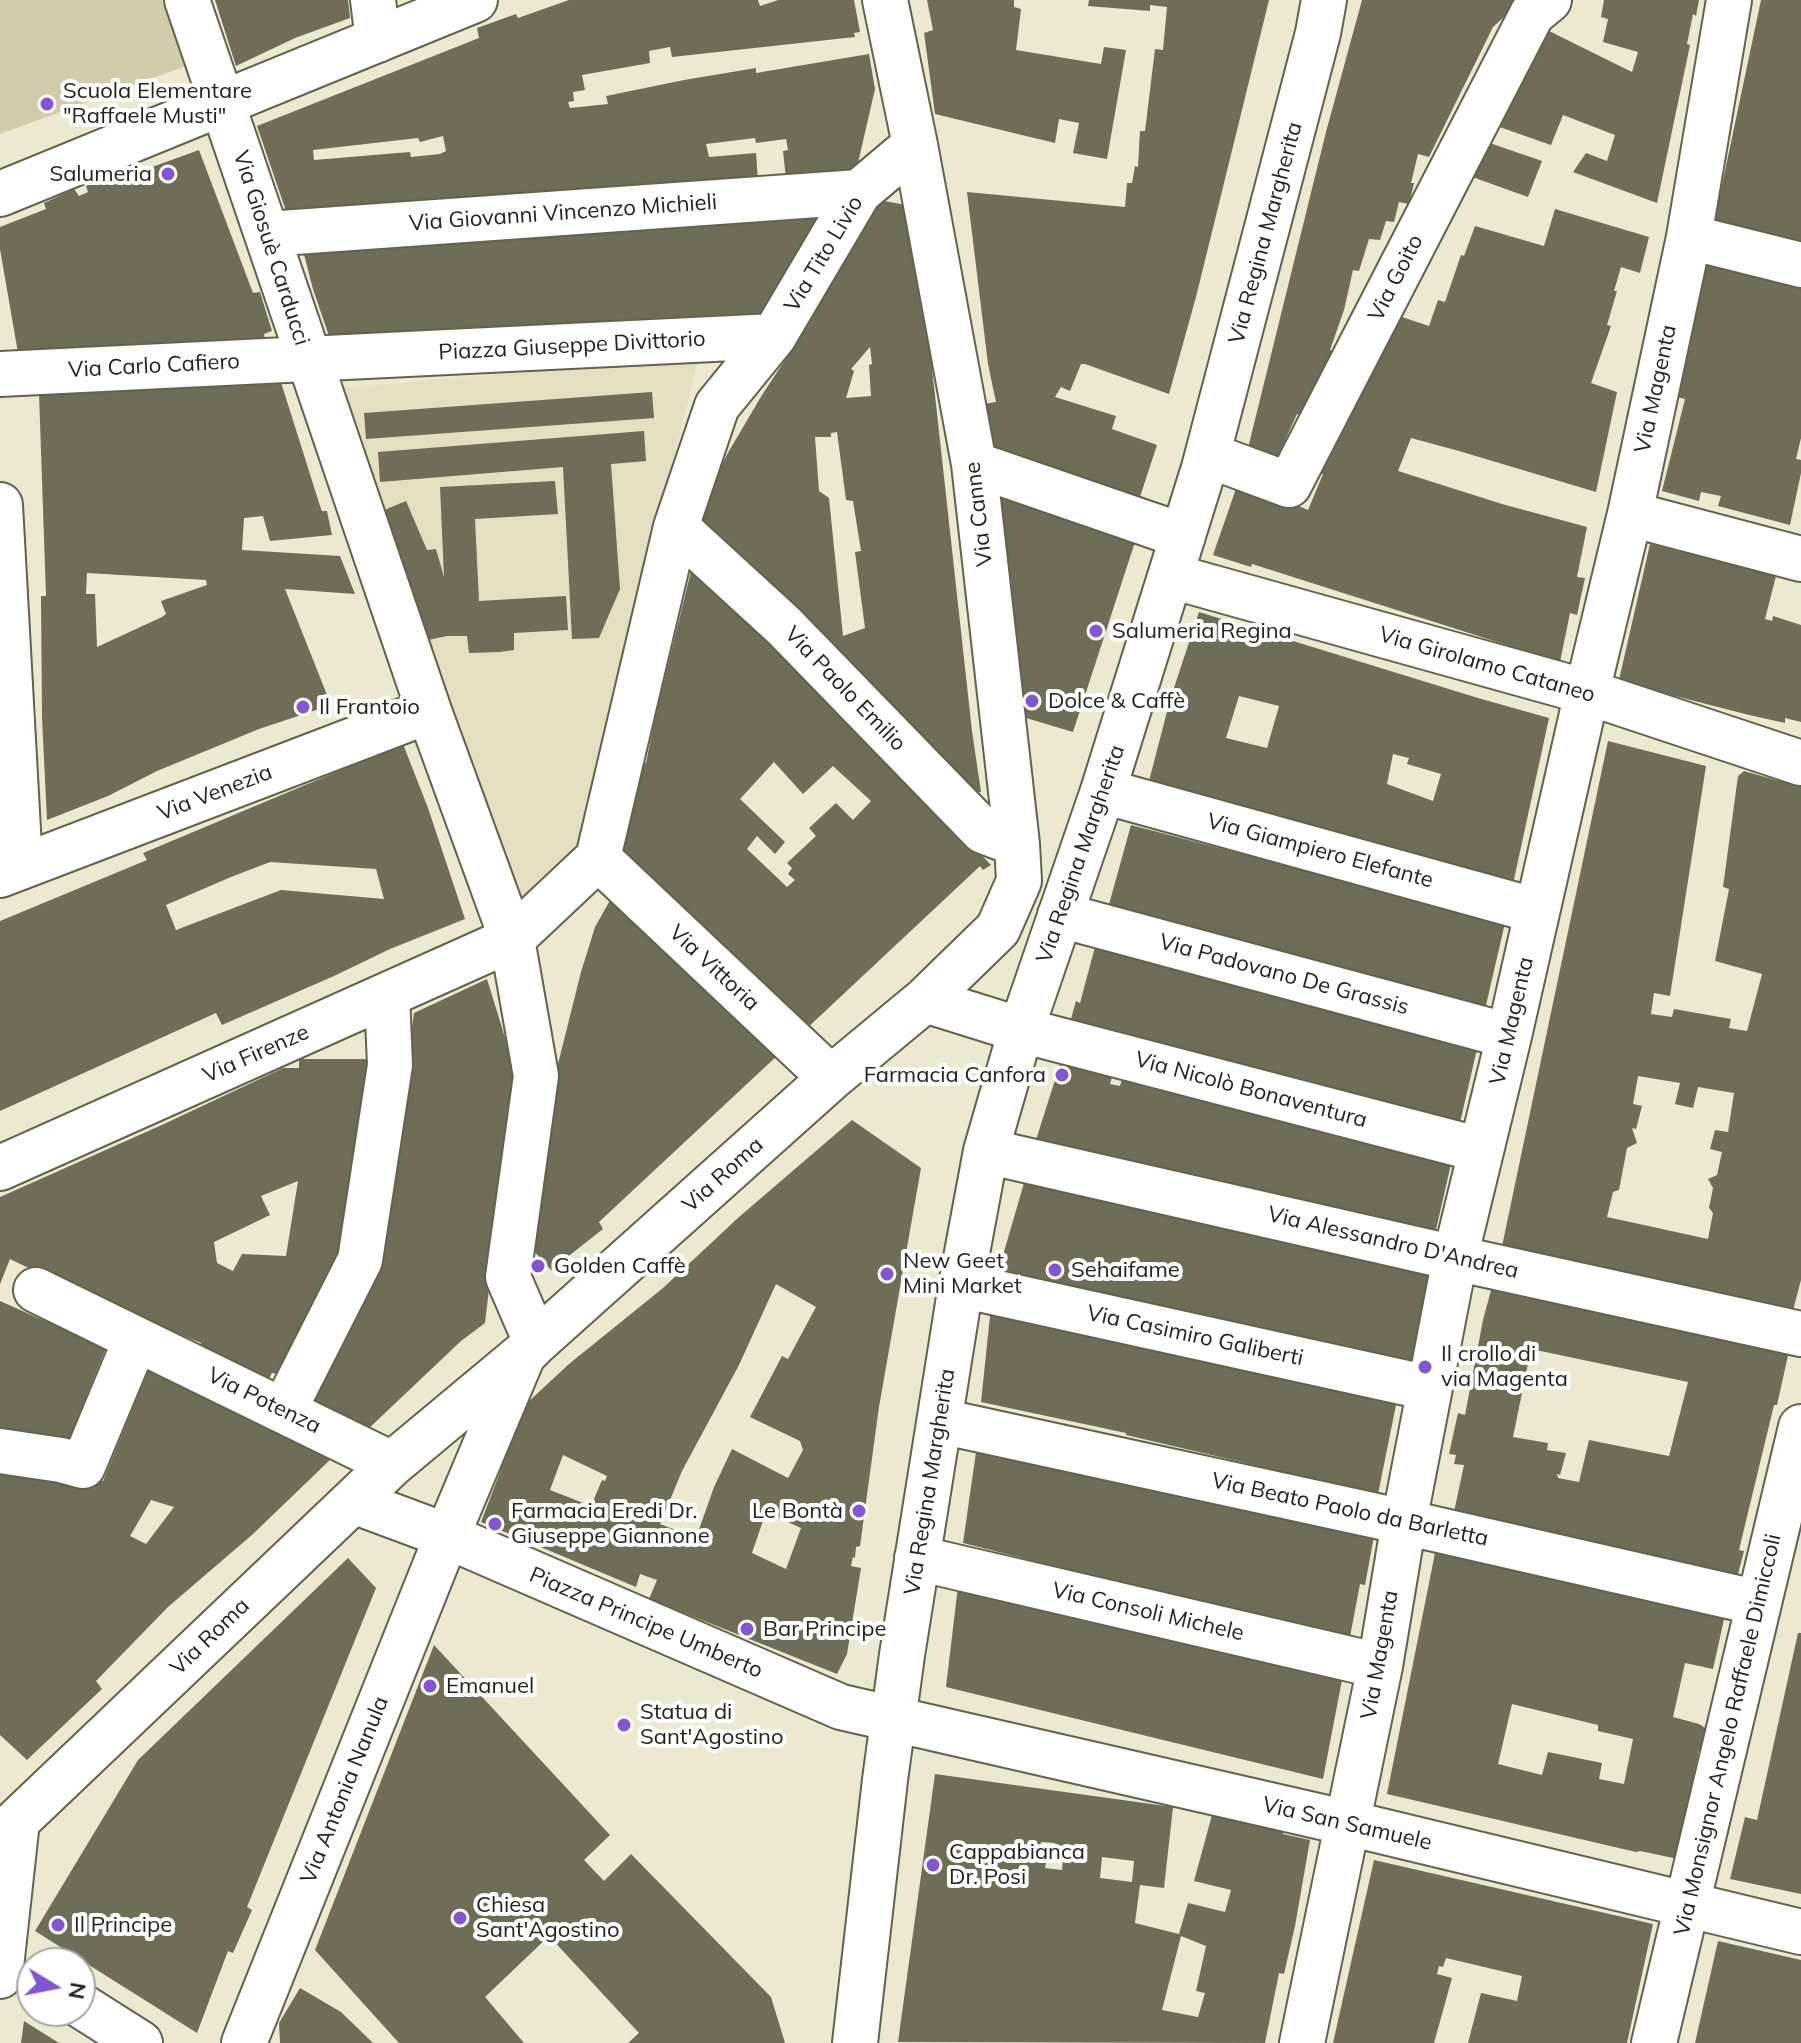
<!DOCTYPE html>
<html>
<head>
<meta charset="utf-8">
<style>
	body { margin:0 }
	#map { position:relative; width:1801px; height:2043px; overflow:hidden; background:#ede9d1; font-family:Mulish,sans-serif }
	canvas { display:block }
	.north { position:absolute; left:16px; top:1947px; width:80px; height:80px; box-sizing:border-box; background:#fff; border:2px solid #a7a7a3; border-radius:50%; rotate:100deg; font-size:22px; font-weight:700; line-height:32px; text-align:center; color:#24231a }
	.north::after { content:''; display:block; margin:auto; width:28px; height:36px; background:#8256cf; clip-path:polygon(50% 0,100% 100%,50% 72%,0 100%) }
</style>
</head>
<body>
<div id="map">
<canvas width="1801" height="2043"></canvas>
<div class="north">N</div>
</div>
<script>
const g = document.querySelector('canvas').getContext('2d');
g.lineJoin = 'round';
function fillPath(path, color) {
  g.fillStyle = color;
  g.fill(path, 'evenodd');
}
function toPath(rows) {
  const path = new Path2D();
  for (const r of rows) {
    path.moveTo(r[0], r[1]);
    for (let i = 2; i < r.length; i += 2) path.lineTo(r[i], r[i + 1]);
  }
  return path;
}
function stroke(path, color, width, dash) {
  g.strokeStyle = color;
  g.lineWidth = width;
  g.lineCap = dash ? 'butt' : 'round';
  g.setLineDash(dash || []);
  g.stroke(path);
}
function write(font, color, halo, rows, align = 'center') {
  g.font = font + ' Mulish,sans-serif';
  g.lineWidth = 8;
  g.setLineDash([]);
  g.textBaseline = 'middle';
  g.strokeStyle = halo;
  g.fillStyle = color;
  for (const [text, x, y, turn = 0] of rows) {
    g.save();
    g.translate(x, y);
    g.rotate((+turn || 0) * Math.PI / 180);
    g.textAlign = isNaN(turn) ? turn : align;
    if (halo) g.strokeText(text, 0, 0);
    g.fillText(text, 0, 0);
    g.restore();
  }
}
const built = toPath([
	[699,357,558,923,520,932,328,389]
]);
const green = toPath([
	[0,0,162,0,186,66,0,134]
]);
const building = toPath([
	[215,0,348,0,350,18,295,38,236,66],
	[569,0,758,0,760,6,778,0,854,0,860,32,854,33,855,37,672,57,670,47,649,51,650,63,582,75,585,90,573,92,574,101,568,102,570,108,608,104,606,96,684,80,756,68,756,73,869,54,875,89,858,163,848,177,786,179,783,151,788,150,786,139,756,143,755,138,706,144,709,157,756,153,758,181,586,189,288,217,257,126,479,38,477,28,516,14,518,18],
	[443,136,446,151,440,154,411,157,410,152,314,160,313,150,418,138,420,142],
	[927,0,1014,0,1014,7,1021,9,1016,50,1101,64,1104,47,1126,50,1107,159,1073,153,1079,123,1059,119,1055,143,935,114,924,33,933,30],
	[1089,0,1269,0,1196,297,1169,394,1085,364,1081,364,1070,391,1061,387,1055,397,1116,416,1112,429,1157,445,1139,500,991,450,983,404,996,402,988,364,967,192,1125,207,1127,183,1132,183,1135,166,1138,167,1140,131,1145,131,1155,49,1163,50,1167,7,1150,5,1150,11,1088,6],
	[1362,0,1523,0,1493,27,1429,157,1418,154,1411,183,1414,183,1409,204,1399,202,1394,222,1386,221,1380,240,1369,239,1359,271,1353,270,1344,310,1330,350,1344,354,1306,417,1297,414,1277,458,1248,448,1326,132],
	[1604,0,1699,0,1696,16,1693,14,1687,44,1690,45,1657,203,1573,172,1586,153,1607,161,1615,135,1563,115,1551,145,1491,124,1539,26,1632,72,1638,52,1603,42,1608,19,1601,17],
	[1761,0,1801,0,1801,247,1714,223],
	[1481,140,1542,161,1528,197,1464,174],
	[199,150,253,293,260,292,272,331,264,334,266,345,18,353,0,249,0,227,46,209,44,203,74,189,79,196,88,192,86,186,127,170,130,175],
	[879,200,906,205,914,269,921,268,972,731,981,792,968,794,693,525,710,487,729,451,762,395,808,325],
	[870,347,872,364,869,365,871,396,846,398,854,371,851,369],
	[837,432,846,500,853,501,861,551,855,552,865,628,843,636,829,498,819,491,815,437,831,437,831,433],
	[830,209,770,319,330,339,313,289,301,243],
	[1555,209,1649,237,1640,273,1621,267,1614,291,1617,291,1607,325,1611,326,1591,383,1617,392,1596,492,1459,451,1411,438,1398,471,1502,504,1587,527,1577,577,1585,578,1577,615,1570,613,1560,662,1252,564,1251,567,1213,555,1239,480,1308,510,1323,474,1316,470,1393,314,1429,326,1438,300,1445,302,1461,255,1464,256,1475,226,1544,246],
	[1705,263,1801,283,1801,438,1796,459,1801,460,1801,473,1790,525,1718,506,1721,496,1701,492,1699,501,1662,491,1685,399,1677,397],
	[279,376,321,509,322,511,327,511,332,535,270,541,263,516,244,518,242,550,340,556,355,594,285,589,331,705,259,729,157,771,108,796,47,820,42,718,41,596,46,596,39,393,152,389,149,382],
	[87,573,206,580,207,585,161,601,166,614,162,617,97,647,95,594,86,594],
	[652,392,654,418,366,439,364,413],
	[644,431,646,461,611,464,620,589,599,638,572,639,563,467,380,482,378,452],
	[555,481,558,514,475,519,479,601,566,596,568,630,514,633,514,650,499,652,469,653,467,636,447,636,428,640,382,511,406,501,427,550,436,549,444,577,440,487],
	[1000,497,1048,514,1050,508,1135,542,1073,732,1016,715],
	[1650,544,1776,576,1765,619,1772,621,1773,616,1801,625,1801,722,1785,718,1785,723,1749,715,1636,686,1637,684,1619,680],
	[694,559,991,865,983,870,980,866,978,868,804,1031,616,846,635,760,646,763,655,718],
	[774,762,803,794,833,766,871,801,853,820,836,803,809,828,816,836,787,863,792,868,788,874,795,880,787,887,747,849,757,836,775,854,785,842,740,799],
	[1199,612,1478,698,1549,718,1513,884,1478,877,1480,871,1148,785,1170,700],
	[1239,696,1279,706,1267,748,1226,738],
	[1393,754,1409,758,1407,764,1441,774,1433,801,1387,784],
	[1608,741,1706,766,1670,996,1654,993,1651,1014,1672,1017,1674,1009,1731,1019,1729,1028,1747,1031,1762,974,1715,961,1729,889,1723,887,1738,776,1744,771,1801,787,1801,1280,1791,1318,1501,1251],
	[1638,1076,1680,1083,1675,1104,1693,1108,1698,1087,1734,1093,1728,1132,1715,1130,1710,1149,1722,1152,1717,1175,1708,1179,1713,1188,1709,1208,1713,1213,1708,1239,1607,1217,1613,1192,1619,1190,1627,1148,1637,1143,1632,1128,1636,1129,1642,1106,1633,1104],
	[403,744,428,808,465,919,390,949,334,976,222,1025,216,1013,0,1111,0,921,147,860,143,853],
	[270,862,376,869,384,899,281,890,176,930,166,905,231,877],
	[1131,825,1505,923,1484,1014,1255,953,1257,945,1108,908],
	[613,895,778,1055,599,1222,603,1229,551,1270,531,1248,549,1100,581,972,595,927],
	[1096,943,1477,1049,1459,1127,1294,1083,1071,1019,1076,1001,1080,1003],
	[487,979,515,1070,485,1323,461,1341,366,1431,307,1402,378,1262,414,1013],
	[1062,1058,1114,1071,1110,1084,1120,1086,1123,1076,1451,1164,1435,1234,1035,1143],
	[299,1059,368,1059,371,1107,361,1106,338,1252,277,1374,272,1373,267,1383,200,1349,201,1343,150,1322,148,1326,10,1259,0,1284,0,1197,164,1124,283,1068,299,1068],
	[298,1181,286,1256,242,1254,233,1271,217,1263,214,1242,270,1215,261,1196],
	[852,1120,921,1168,879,1407,860,1546,856,1547,855,1558,853,1557,851,1566,861,1568,847,1654,837,1674,649,1599,657,1580,640,1574,636,1587,481,1522,526,1404,569,1364,663,1288,739,1217],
	[776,1284,816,1307,788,1359,782,1356,750,1417,800,1441,803,1450,788,1478,732,1449,714,1487,696,1538,660,1524,682,1471,739,1365],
	[563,1455,607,1476,605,1481,602,1480,591,1506,550,1490],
	[766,1512,801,1528,786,1569,752,1553],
	[1026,1176,1430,1268,1422,1318,1410,1368,1382,1359,999,1269],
	[1493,1283,1789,1351,1777,1405,1774,1405,1739,1550,1744,1551,1736,1582,1708,1572,1495,1520,1454,1512,1464,1465,1454,1464,1456,1455,1449,1454,1458,1413,1465,1415,1483,1320],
	[1531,1349,1688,1382,1669,1456,1589,1440,1579,1482,1558,1478,1557,1474,1560,1475,1566,1453,1547,1450,1548,1443,1513,1437],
	[0,1301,106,1348,64,1451,0,1433],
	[991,1307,1397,1400,1378,1494,1126,1435,1126,1433,981,1402],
	[149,1369,334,1456,253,1534,168,1607,96,1681,102,1689,27,1760,0,1735,0,1458,16,1460,103,1481],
	[151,1500,174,1507,146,1544,130,1536],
	[977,1445,1374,1536,1365,1585,1360,1584,1350,1637,1112,1581,963,1543],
	[1436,1548,1725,1615,1713,1669,1685,1663,1673,1717,1699,1724,1707,1729,1702,1750,1699,1750,1692,1783,1694,1785,1690,1806,1686,1808,1682,1828,1684,1831,1678,1859,1640,1851,1636,1852,1387,1794],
	[1512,1704,1598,1725,1598,1731,1633,1739,1624,1784,1599,1779,1602,1763,1548,1752,1542,1775,1498,1764],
	[348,1558,376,1588,247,1907,252,1910,233,1953,228,1951,197,2033,35,1931,138,1760],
	[958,1586,1342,1680,1323,1779,946,1687],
	[1798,1633,1801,1633,1801,1894,1730,1879,1745,1817,1757,1820],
	[434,1645,610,1835,584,1860,604,1881,631,1854,771,1997,785,2043,628,2043,639,2033,549,1936,485,1997,524,2043,399,2043,315,1950],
	[935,1774,1173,1807,1164,1888,1140,1885,1135,1923,1179,1934,1188,1903,1225,1912,1231,1890,1194,1881,1212,1815,1238,1822,1240,1817,1285,1828,1283,1834,1310,1840,1295,1926,1284,1974,1279,1973,1265,2043,898,2042],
	[1041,1842,1055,1843,1055,1847,1064,1848,1062,1870,1045,1868,1046,1863,1039,1862],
	[1102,1857,1134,1861,1132,1882,1100,1878],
	[1181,1936,1206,1946,1196,1991,1205,1993,1198,2017,1162,2010],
	[1374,1860,1653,1924,1627,2043,1468,2043,1481,1993,1517,2001,1522,1976,1446,1958,1443,1967,1439,1966,1437,1974,1452,1978,1434,2043,1333,2043],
	[1718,1941,1801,1960,1801,2043,1695,2043],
	[300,1988,341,2012,373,2043,280,2043,279,2023],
	[24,2021,59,2043,21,2043]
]);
const minor = toPath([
	[187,0,429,711,512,939,536,1076,508,1277,536,1342],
	[373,0,378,40],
	[0,194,475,0],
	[267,234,859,192],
	[1689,237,1801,265],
	[0,374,774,336],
	[1208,455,1289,485,1532,14,1549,0],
	[974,464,1183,536],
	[0,505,20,866],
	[1630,514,1801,559],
	[676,527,784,626,983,831,1017,844],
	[1171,576,1587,692,1801,763],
	[1103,791,1537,911],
	[598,858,831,1078],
	[0,875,429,711],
	[1060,915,1509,1036],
	[925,1000,1021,1030,1481,1150],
	[986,1151,1455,1258,1801,1334],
	[0,1168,512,939,598,858,676,527,717,406,774,336,859,192,915,145],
	[961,1285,1429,1388],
	[36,1290,136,1339],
	[284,1410,360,1260,390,1065,387,995],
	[940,1421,1404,1522,1759,1603],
	[0,1451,61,1460,83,1466,136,1339,392,1464],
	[353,1501,447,1536,841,1707,1348,1823,1801,1932],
	[917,1558,1380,1666],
	[0,1976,17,1821,392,1464,524,1354,536,1342,831,1078,925,1000,998,929,1019,881,1017,844,974,464,915,145,885,0],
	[80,2005,140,2043],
	[244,2043,447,1536,521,1360],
	[855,2043,885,1780,902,1655,961,1285,986,1151,1021,1030,1103,791,1204,468,1318,33,1324,0],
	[1302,2043,1380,1666,1404,1522,1455,1258,1509,1036,1587,692,1630,514,1689,237,1729,0],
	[1654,2043,1801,1427]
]);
const markers = [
	[47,104,8,"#8256cf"],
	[168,174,8,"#8256cf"],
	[1096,631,8,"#8256cf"],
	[1032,701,8,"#8256cf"],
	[303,707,8,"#8256cf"],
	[1062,1075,8,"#8256cf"],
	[538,1266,8,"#8256cf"],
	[1055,1270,8,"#8256cf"],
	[887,1274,8,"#8256cf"],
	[1425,1367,8,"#8256cf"],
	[859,1511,8,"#8256cf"],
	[495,1524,8,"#8256cf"],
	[747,1629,8,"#8256cf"],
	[430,1686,8,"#8256cf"],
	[624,1725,8,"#8256cf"],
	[933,1865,8,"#8256cf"],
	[460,1918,8,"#8256cf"],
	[58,1925,8,"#8256cf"]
];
const poiNames = [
	["Scuola Elementare",63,91],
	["\"Raffaele Musti\"",63,116],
	["Salumeria",152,174,"right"],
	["Salumeria Regina",1112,631],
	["Dolce & Caffè",1048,701],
	["Il Frantoio",319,707],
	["Farmacia Canfora",1046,1075,"right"],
	["New Geet",903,1261],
	["Mini Market",903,1286],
	["Golden Caffè",554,1266],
	["Sehaifame",1071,1270],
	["Il crollo di",1441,1354],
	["via Magenta",1441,1379],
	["Farmacia Eredi Dr.",511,1511],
	["Giuseppe Giannone",511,1536],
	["Le Bontà",843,1511,"right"],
	["Bar Principe",763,1629],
	["Emanuel",446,1686],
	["Statua di",640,1712],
	["Sant'Agostino",640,1737],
	["Cappabianca",949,1852],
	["Dr. Posi",949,1877],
	["Chiesa",476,1905],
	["Sant'Agostino",476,1930],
	["Il Principe",74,1925]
];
const streetNames = [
	["Via Giovanni Vincenzo Michieli",563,213,-4],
	["Via Regina Margherita",1266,233,-75],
	["Via Giosuè Carducci",271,248,72],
	["Via Tito Livio",824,254,-59],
	["Via Goito",1396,278,-63],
	["Piazza Giuseppe Divittorio",572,346,-3],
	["Via Carlo Cafiero",154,366,-3],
	["Via Magenta",1656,389,-78],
	["Via Canne",979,514,-97],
	["Via Girolamo Cataneo",1487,665,16],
	["Via Paolo Emilio",845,689,46],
	["Via Venezia",215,793,-21],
	["Via Giampiero Elefante",1320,851,15],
	["Via Regina Margherita",1081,854,-71],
	["Via Vittoria",714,968,43],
	["Via Padovano De Grassis",1284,975,15],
	["Via Magenta",1512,1021,-77],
	["Via Firenze",256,1054,-24],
	["Via Nicolò Bonaventura",1251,1090,15],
	["Via Roma",723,1175,-42],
	["Via Alessandro D'Andrea",1393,1243,13],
	["Via Casimiro Galiberti",1195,1336,12],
	["Via Potenza",264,1401,26],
	["Via Regina Margherita",930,1482,-81],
	["Via Beato Paolo da Barletta",1350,1510,12],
	["Via Consoli Michele",1148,1612,13],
	["Piazza Principe Umberto",646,1623,23],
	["Via Roma",210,1637,-44],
	["Via Magenta",1380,1655,-80],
	["Via Monsignor Angelo Raffaele Dimiccoli",1728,1735,-77],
	["Via Antonia Nanula",345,1790,-68],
	["Via San Samuele",1347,1824,13]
];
fillPath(built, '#e4dfc0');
fillPath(green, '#d2ccac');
fillPath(building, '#6f6c57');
stroke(minor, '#64614c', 48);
stroke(minor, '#fff', 44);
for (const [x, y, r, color] of markers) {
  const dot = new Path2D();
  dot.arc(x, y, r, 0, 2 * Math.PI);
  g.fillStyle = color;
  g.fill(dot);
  stroke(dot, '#fff', 3);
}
write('22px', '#24231a', '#fff', poiNames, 'left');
write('22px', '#24231a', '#fff', streetNames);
</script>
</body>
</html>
